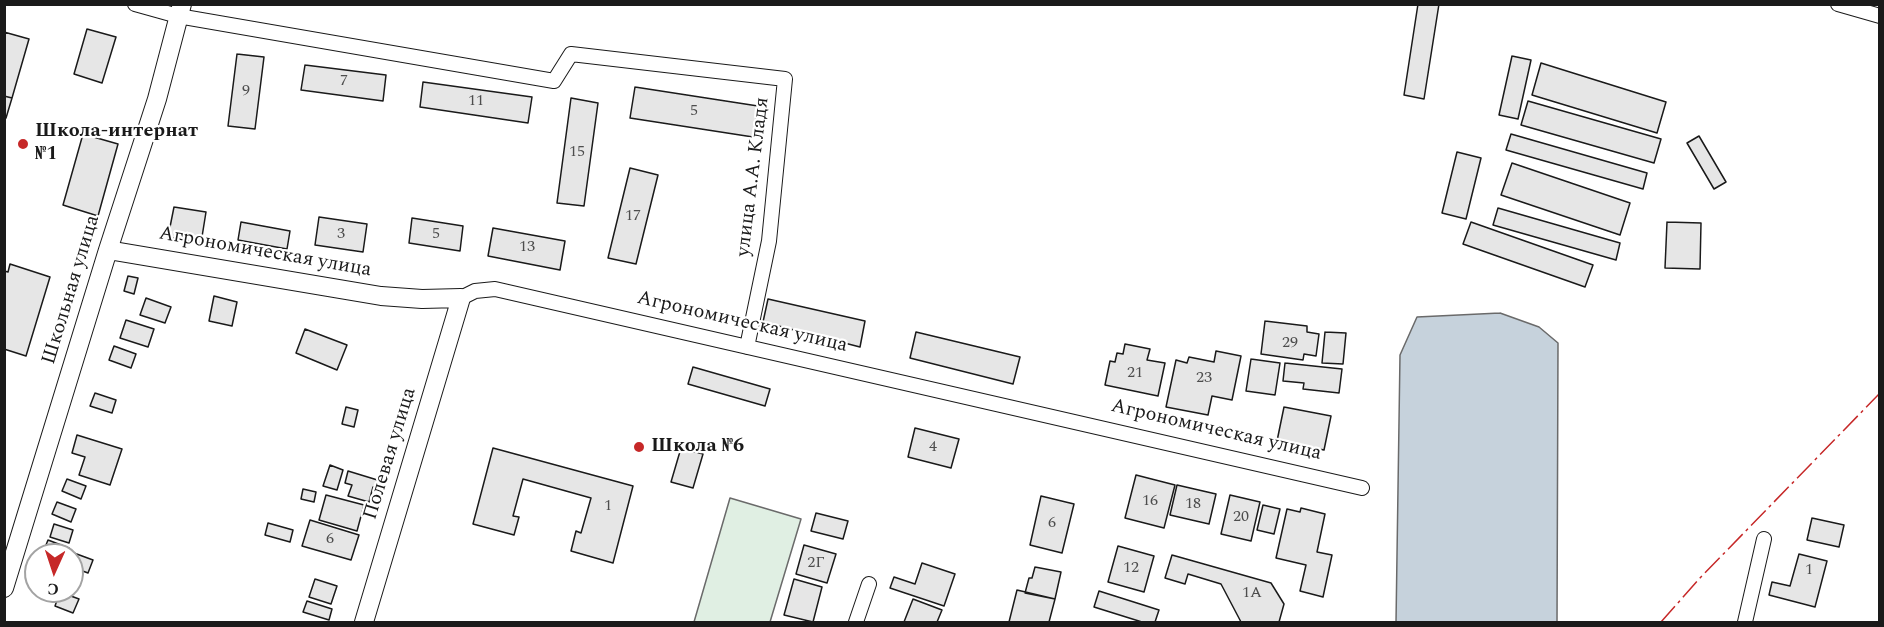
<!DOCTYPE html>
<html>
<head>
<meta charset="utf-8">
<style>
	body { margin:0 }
	#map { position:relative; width:1884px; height:627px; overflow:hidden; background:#fff; font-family:Spectral,serif }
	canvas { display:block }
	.frame { position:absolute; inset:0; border:6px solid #1a1a1a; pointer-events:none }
	.north { position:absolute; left:24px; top:543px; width:60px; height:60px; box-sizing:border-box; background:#fff; border:2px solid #a3a3a3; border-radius:50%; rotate:183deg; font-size:16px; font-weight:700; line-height:24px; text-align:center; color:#1a1a1a }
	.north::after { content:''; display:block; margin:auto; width:21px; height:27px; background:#c62828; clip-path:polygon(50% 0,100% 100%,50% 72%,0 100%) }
</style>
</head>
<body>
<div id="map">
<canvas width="1884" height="627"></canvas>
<div class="frame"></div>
<div class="north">С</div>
</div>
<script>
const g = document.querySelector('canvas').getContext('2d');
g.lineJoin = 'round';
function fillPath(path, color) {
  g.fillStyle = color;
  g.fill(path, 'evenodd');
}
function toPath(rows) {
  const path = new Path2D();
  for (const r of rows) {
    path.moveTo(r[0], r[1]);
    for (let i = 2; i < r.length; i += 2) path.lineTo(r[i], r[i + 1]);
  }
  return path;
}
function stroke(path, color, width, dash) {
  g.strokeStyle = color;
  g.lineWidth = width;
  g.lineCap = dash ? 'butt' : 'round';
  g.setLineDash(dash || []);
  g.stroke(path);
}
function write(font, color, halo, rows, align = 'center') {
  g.font = font + ' Spectral,serif';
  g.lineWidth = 4.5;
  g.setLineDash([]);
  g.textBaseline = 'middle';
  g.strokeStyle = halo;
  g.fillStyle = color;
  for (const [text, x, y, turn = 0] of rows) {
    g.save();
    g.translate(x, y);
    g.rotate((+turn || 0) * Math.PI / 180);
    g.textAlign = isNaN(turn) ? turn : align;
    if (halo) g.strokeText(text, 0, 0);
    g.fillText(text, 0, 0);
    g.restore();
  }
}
const green = toPath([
	[730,498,801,519,770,622,694,622,730,498]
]);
const water = toPath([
	[1500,313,1539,327,1558,343,1557,622,1396,622,1400,355,1417,317,1500,313]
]);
const building = toPath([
	[1418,4,1439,4,1424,99,1404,95,1418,4],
	[87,29,116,37,102,83,74,74,87,29],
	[4,32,29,39,12,98,4,96,4,32],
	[237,54,264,57,255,129,228,126,237,54],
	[1512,56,1531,60,1518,119,1499,115,1512,56],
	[1541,63,1666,102,1657,133,1532,95,1541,63],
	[305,65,386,75,383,101,301,90,305,65],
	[423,82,532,97,528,123,420,107,423,82],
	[635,87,758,106,753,137,630,118,635,87],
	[4,96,12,98,6,118,4,117,4,96],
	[571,98,598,103,584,206,557,203,571,98],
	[1528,101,1661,139,1654,163,1521,125,1528,101],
	[83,134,118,144,98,216,63,205,83,134],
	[1511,134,1647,173,1643,189,1506,150,1511,134],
	[1699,136,1726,182,1714,189,1687,143,1699,136],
	[1457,152,1481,158,1466,219,1442,213,1457,152],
	[1512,163,1630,203,1620,235,1501,195,1512,163],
	[630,168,658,175,636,264,608,258,630,168],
	[174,207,206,212,201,243,168,237,174,207],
	[1498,208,1620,243,1616,260,1493,225,1498,208],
	[319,217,367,224,363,252,315,245,319,217],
	[412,218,463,226,460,251,409,243,412,218],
	[241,222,290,231,287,249,238,240,241,222],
	[1471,222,1593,265,1585,287,1463,244,1471,222],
	[1667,222,1701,223,1700,269,1665,268,1667,222],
	[493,228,565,241,560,270,488,256,493,228],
	[10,264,50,277,26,356,4,349,4,271,8,272,10,264],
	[128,276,138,278,134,294,124,291,128,276],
	[214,296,237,302,232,326,209,321,214,296],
	[146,298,171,307,165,323,140,315,146,298],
	[768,299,865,321,860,347,763,322,768,299],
	[126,320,154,329,148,347,120,338,126,320],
	[1265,321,1307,326,1307,332,1319,334,1316,356,1304,354,1303,360,1261,354,1265,321],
	[305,329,347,345,337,370,296,353,305,329],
	[916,332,1020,357,1013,384,910,358,916,332],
	[1325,332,1346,333,1343,364,1322,363,1325,332],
	[1125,344,1150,349,1147,360,1165,363,1158,396,1105,385,1110,361,1115,362,1117,353,1123,354,1125,344],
	[114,346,136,354,131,368,109,360,114,346],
	[1216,351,1241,356,1232,400,1212,396,1208,415,1166,407,1176,360,1187,363,1189,357,1214,362,1216,351],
	[1251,359,1280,363,1275,395,1246,391,1251,359],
	[1285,363,1342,369,1339,393,1303,389,1304,383,1283,381,1285,363],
	[693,367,770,389,765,406,688,384,693,367],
	[95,393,116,400,112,413,90,406,95,393],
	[346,407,358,410,354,427,342,424,346,407],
	[1284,407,1331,416,1324,450,1277,441,1284,407],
	[915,428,959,439,951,468,908,457,915,428],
	[77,435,122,449,110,485,79,475,85,457,72,453,77,435],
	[493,448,633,486,613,563,571,551,576,531,581,533,591,498,523,479,513,516,519,517,514,535,473,524,493,448],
	[681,448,703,454,693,488,671,482,681,448],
	[330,465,343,470,337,490,323,486,330,465],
	[348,471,384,482,381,490,373,487,369,502,348,496,352,485,345,483,348,471],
	[1136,475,1175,485,1164,528,1125,518,1136,475],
	[67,479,86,486,81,499,62,491,67,479],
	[1177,485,1216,494,1209,524,1170,515,1177,485],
	[303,489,316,492,314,502,301,499,303,489],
	[326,495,364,505,357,531,319,520,326,495],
	[1230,495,1260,502,1251,541,1221,534,1230,495],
	[1041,496,1074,504,1062,553,1030,545,1041,496],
	[57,502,76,509,71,522,52,514,57,502],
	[1263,505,1280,509,1274,534,1257,530,1263,505],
	[1301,508,1325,514,1317,552,1332,555,1323,597,1300,591,1306,565,1276,558,1287,509,1300,512,1301,508],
	[816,513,848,521,843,539,811,531,816,513],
	[1812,518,1844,525,1839,547,1807,540,1812,518],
	[310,520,359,535,351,560,302,546,310,520],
	[268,523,293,530,290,542,265,535,268,523],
	[54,524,73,530,69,543,50,537,54,524],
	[48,540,69,548,66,555,42,555,48,540],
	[804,545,836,554,827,583,796,574,804,545],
	[1118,546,1154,556,1144,592,1108,582,1118,546],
	[74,553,93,560,88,573,72,567,74,553],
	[1799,554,1827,561,1815,607,1769,595,1772,582,1790,586,1799,554],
	[1172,555,1271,583,1284,604,1279,622,1241,622,1221,584,1188,574,1185,584,1165,578,1172,555],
	[922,563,955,574,944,606,890,588,894,577,915,584,922,563],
	[1035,567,1061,572,1055,599,1025,593,1029,578,1032,578,1035,567],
	[315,579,337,586,331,604,309,597,315,579],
	[794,579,822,587,813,622,784,615,794,579],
	[1017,590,1055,599,1049,622,1009,622,1017,590],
	[1099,591,1159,610,1155,622,1142,622,1094,607,1099,591],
	[60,592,79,599,73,613,55,606,60,592],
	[913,599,942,610,937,622,904,622,913,599],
	[307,601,332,609,329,620,303,612,307,601]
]);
const street = toPath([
	[135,4,178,16,554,81,571,54,785,79,769,241,747,347],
	[1838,4,1880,16],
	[461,298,475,291,495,289,1362,488],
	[856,622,869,584],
	[1745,622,1764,539]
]);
const secondary = toPath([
	[108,250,381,296,422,299,461,298,364,622],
	[4,588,108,250,157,99,182,4]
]);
const power = toPath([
	[1661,622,1700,578,1880,393]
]);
const markers = [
	[23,144,6,"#c62828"],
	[639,447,6,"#c62828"]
];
const numberNames = [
	["7",344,82],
	["9",246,92],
	["11",476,102],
	["5",694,112],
	["15",577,153],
	["17",633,217],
	["3",341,235],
	["5",436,235],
	["13",527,248],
	["29",1290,344],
	["21",1135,374],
	["23",1204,379],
	["4",933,448],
	["16",1150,502],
	["18",1193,505],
	["1",608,507],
	["20",1241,518],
	["6",1052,524],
	["6",330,540],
	["2Г",816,564],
	["12",1131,569],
	["1",1809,571],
	["1А",1252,594]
];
const poiNames = [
	["Школа-интернат",35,132],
	["№1",35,155],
	["Школа №6",651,447]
];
const streetNames = [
	["улица А.А. Кладя",754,177,-83],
	["Агрономическая улица",265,253,10],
	["Школьная улица",72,290,-73],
	["Агрономическая улица",742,323,13],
	["Агрономическая улица",1216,431,13],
	["Полевая улица",391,454,-73]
];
fillPath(green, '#e0efe3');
stroke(green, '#6a6a6a', 1.5);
fillPath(water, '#c6d2dc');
stroke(water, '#6a6a6a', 1.5);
fillPath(building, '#e6e6e6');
stroke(building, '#1a1a1a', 1.5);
stroke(street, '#1a1a1a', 16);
stroke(secondary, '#1a1a1a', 20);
stroke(street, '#fff', 14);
stroke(secondary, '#fff', 18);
stroke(power, '#c62828', 1.5, [21, 4.5, 3, 4.5]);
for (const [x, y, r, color] of markers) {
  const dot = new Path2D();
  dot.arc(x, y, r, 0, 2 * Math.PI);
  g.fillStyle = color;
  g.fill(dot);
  stroke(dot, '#fff', 2);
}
write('16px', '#4d4d4d', null, numberNames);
write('bold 20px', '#1a1a1a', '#fff', poiNames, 'left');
write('20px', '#1a1a1a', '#fff', streetNames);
</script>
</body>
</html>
